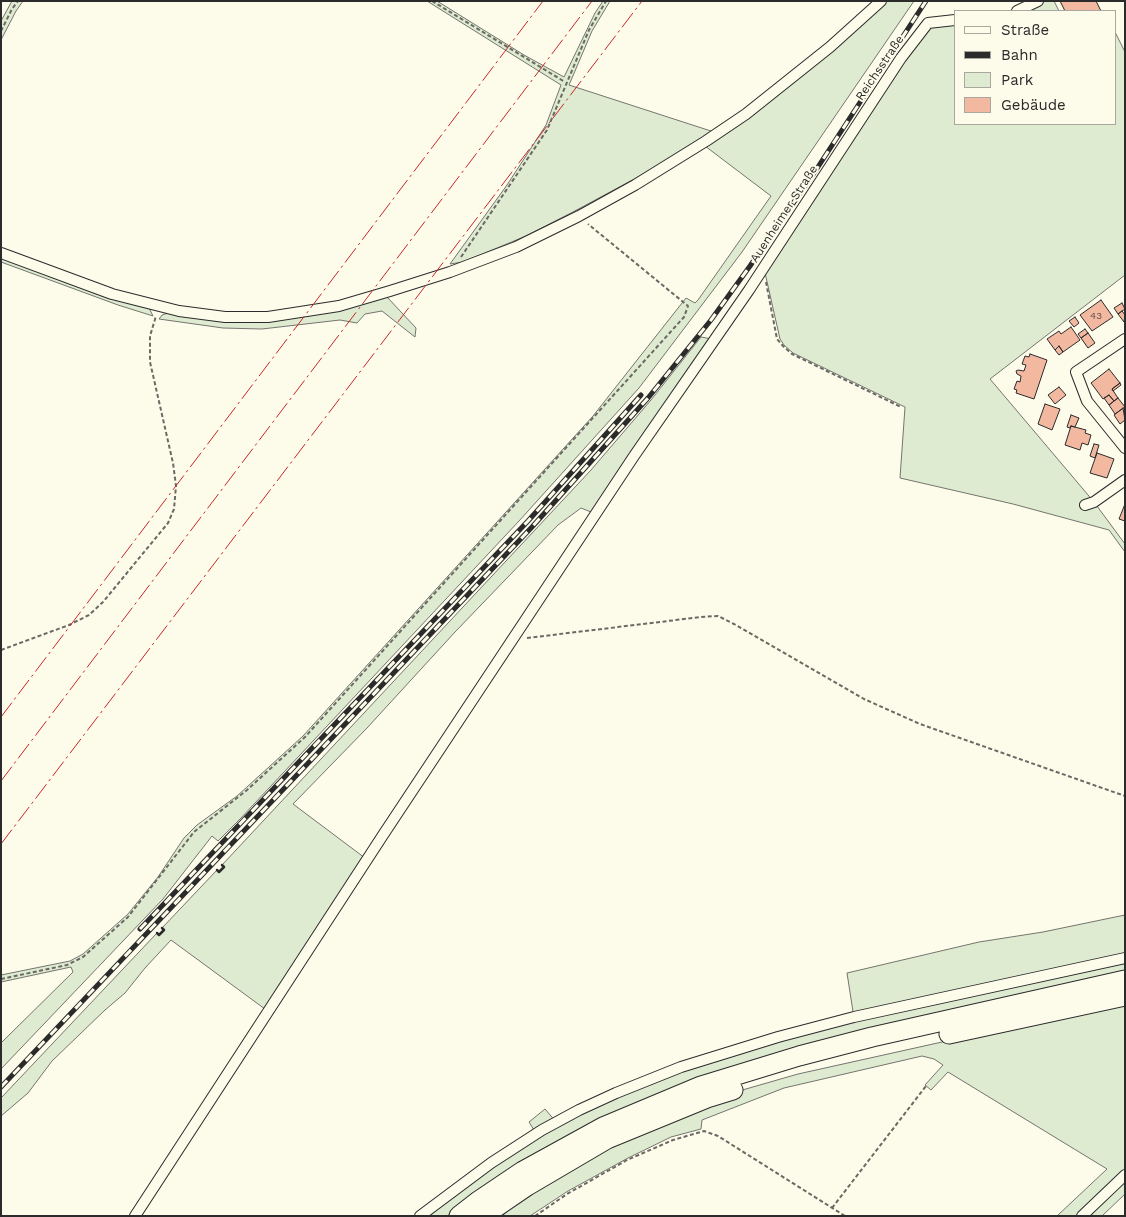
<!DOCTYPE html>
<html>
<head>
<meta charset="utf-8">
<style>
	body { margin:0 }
	#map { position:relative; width:1126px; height:1217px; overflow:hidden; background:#fdfbea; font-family:"Work Sans",sans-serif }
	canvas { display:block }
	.frame { position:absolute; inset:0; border:2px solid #2b2b2b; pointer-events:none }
	.legend { position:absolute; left:954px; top:10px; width:162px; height:115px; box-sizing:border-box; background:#fdfbea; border:1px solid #a9a89e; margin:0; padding:6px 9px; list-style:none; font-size:15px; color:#2b2b2b }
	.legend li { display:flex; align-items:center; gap:10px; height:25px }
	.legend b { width:25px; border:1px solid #a9a89e }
</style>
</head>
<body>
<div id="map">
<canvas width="1126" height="1217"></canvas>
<div class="frame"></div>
<ul class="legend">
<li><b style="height:6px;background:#fdfbea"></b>Straße</li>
<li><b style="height:6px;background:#2b2b2b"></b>Bahn</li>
<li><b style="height:14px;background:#deebd1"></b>Park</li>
<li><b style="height:14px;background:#f2b8a0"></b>Gebäude</li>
</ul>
</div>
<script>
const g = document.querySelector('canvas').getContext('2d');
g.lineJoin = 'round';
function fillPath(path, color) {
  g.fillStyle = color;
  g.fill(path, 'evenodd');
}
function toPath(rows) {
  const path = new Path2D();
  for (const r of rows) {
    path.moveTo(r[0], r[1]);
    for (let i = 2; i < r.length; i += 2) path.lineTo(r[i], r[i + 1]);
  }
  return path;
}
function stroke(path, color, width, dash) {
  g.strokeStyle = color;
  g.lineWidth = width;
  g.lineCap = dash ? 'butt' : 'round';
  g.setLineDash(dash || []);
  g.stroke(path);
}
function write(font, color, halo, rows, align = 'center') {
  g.font = font + ' "Work Sans",sans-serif';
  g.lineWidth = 4;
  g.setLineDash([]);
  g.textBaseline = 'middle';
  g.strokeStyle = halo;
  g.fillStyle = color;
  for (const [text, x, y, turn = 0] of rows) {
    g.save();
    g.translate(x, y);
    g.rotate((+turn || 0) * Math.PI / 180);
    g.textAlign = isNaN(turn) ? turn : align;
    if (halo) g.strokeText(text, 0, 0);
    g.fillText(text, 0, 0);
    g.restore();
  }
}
const green = toPath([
	[12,1,23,1,16,11,1,40,1,21,12,1],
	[427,1,437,1,524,55,564,77,595,13,603,1,610,1,592,31,569,85,714,132,653,169,571,213,526,236,463,262,450,264,507,185,546,125,561,85,427,1],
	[887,1,914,1,742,252,639,388,519,521,240,819,218,841,212,836,163,899,1,1069,1,1043,73,972,71,967,1,982,1,975,70,961,83,954,128,914,158,877,184,838,197,825,237,796,303,736,593,416,686,298,695,303,698,300,771,196,705,146,887,1],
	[1043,1,1054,1,1059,11,1021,11,1043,1],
	[955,22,955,124,1115,124,1115,32,1125,52,1125,275,990,379,1094,502,1125,544,1125,552,1109,530,1013,504,900,478,905,407,793,353,784,345,780,339,763,264,929,24,955,22],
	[1,256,149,308,153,316,118,305,1,262,1,256],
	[387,297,416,328,415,337,382,311,365,314,357,323,340,320,262,329,223,328,159,319,162,315,168,313,220,321,387,297],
	[701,337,712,339,591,512,581,508,558,525,455,632,367,728,293,804,369,861,269,1012,171,940,145,968,125,993,105,1010,52,1061,28,1093,1,1116,1,1098,157,933,159,934,163,930,162,928,217,870,219,871,224,867,222,865,591,470,651,400,701,337],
	[1125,915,1125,973,878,1028,503,1175,447,1216,422,1216,537,1135,529,1122,545,1109,557,1123,683,1068,854,1018,847,973,979,942,1043,932,1125,915],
	[1125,1004,1125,1194,1102,1216,1057,1216,1107,1169,948,1072,931,1090,925,1085,943,1065,934,1059,922,1056,784,1088,702,1120,701,1129,671,1137,628,1158,568,1191,530,1216,502,1216,518,1202,607,1147,732,1093,798,1074,1032,1022,1125,1004]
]);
const building = toPath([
	[1060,1,1096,1,1101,11,1065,11,1060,1],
	[1101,300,1113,317,1092,331,1080,315,1101,300],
	[1122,303,1125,309,1118,314,1114,308,1122,303],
	[1122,311,1125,315,1124,322,1118,314,1122,311],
	[1075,317,1079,323,1074,327,1069,321,1075,317],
	[1071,327,1080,340,1063,352,1059,346,1055,350,1047,339,1059,331,1061,334,1071,327],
	[1085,329,1088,333,1081,338,1078,334,1085,329],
	[1088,333,1095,343,1088,348,1081,338,1088,333],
	[1059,346,1063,352,1059,355,1055,350,1059,346],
	[1030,354,1047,360,1034,399,1016,393,1017,390,1014,389,1017,381,1020,382,1021,376,1017,374,1016,371,1018,370,1024,371,1026,365,1022,364,1025,356,1029,357,1030,354],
	[1109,369,1120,383,1112,389,1118,398,1114,401,1109,395,1103,399,1091,383,1109,369],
	[1120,383,1121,385,1113,391,1112,389,1120,383],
	[1059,387,1066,395,1055,404,1048,395,1059,387],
	[1109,395,1114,401,1109,405,1104,398,1109,395],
	[1118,398,1125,407,1115,414,1109,405,1118,398],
	[1045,404,1060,409,1052,430,1038,424,1045,404],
	[1123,408,1125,420,1120,424,1114,415,1123,408],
	[1071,415,1079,418,1075,427,1071,426,1070,428,1067,427,1071,415],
	[1071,426,1086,430,1085,433,1091,435,1088,445,1082,443,1080,450,1065,445,1071,426],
	[1094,444,1099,445,1095,458,1090,456,1094,444],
	[1097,453,1114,459,1107,478,1090,473,1097,453],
	[1125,504,1125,521,1119,519,1125,504]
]);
const path = toPath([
	[432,1,565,82],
	[1,31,12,9,18,1],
	[461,257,547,130,589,30,606,1],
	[766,282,777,339,783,346,792,354,901,407],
	[527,638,701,617,718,616,734,624,864,699,920,724,1125,796],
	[1,650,69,625,89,615,103,602,168,523,174,509,176,486,173,463,150,362,150,336,156,316],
	[1,979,67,965,83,957,128,917,194,832,247,790,305,737,684,317,688,306,588,224],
	[832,1208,926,1086],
	[535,1216,567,1194,627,1160,673,1140,704,1131,718,1136,845,1216]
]);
const street = toPath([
	[1017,11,1038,1],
	[1,253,112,294,179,311,225,317,268,317,339,306,390,291,450,272,516,247,579,216,635,185,706,141,746,114,830,47,881,1],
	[1125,339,1076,372,1087,401,1125,448],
	[1085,505,1094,502,1125,480],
	[135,1216,383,835,634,456,749,290,901,58,928,23,955,20],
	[420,1216,491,1163,542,1130,579,1110,616,1093,681,1067,778,1037,854,1017,1125,958],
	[1082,1216,1125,1175]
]);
const highway = toPath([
	[949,1034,1125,996],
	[459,1216,477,1202,523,1171,603,1127,701,1086,799,1056,872,1037,1125,980],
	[483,1216,527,1186,607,1139,707,1098,733,1090]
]);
const rail = toPath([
	[140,929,528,521,641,395],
	[1,1087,532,527,648,398,711,320,750,266,816,170,926,1]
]);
const fence = toPath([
	[217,870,219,872,224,867,222,865],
	[157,933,159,935,164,930,162,928]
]);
const wall = toPath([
	[217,870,219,872,224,867,222,865],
	[157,933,159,935,164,930,162,928]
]);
const power = toPath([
	[1,717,543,1],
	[1,781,592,1],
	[1,844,642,1]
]);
const numberNames = [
	["43",1096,316]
];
const streetNames = [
	["Reichsstraße",880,68,-56],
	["Auenheimer Straße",784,214,-57]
];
fillPath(green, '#deebd1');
stroke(green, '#74746e', 1);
fillPath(building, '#f2b8a0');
stroke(building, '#2b2b2b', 1);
stroke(street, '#2b2b2b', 12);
stroke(highway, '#2b2b2b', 21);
stroke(path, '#6a6964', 2, [4, 2.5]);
stroke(street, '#fdfbea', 10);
stroke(highway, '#fdfbea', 19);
stroke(rail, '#2b2b2b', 5);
stroke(rail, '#fdfbea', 3, [9]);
stroke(fence, '#2b2b2b', 1, [6, 2.5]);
stroke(wall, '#2b2b2b', 2.5);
stroke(power, '#c62828', 1, [18, 4, 2.5, 4]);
write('10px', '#5d4e48', null, numberNames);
write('12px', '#2b2b2b', '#fdfbea', streetNames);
</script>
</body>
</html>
